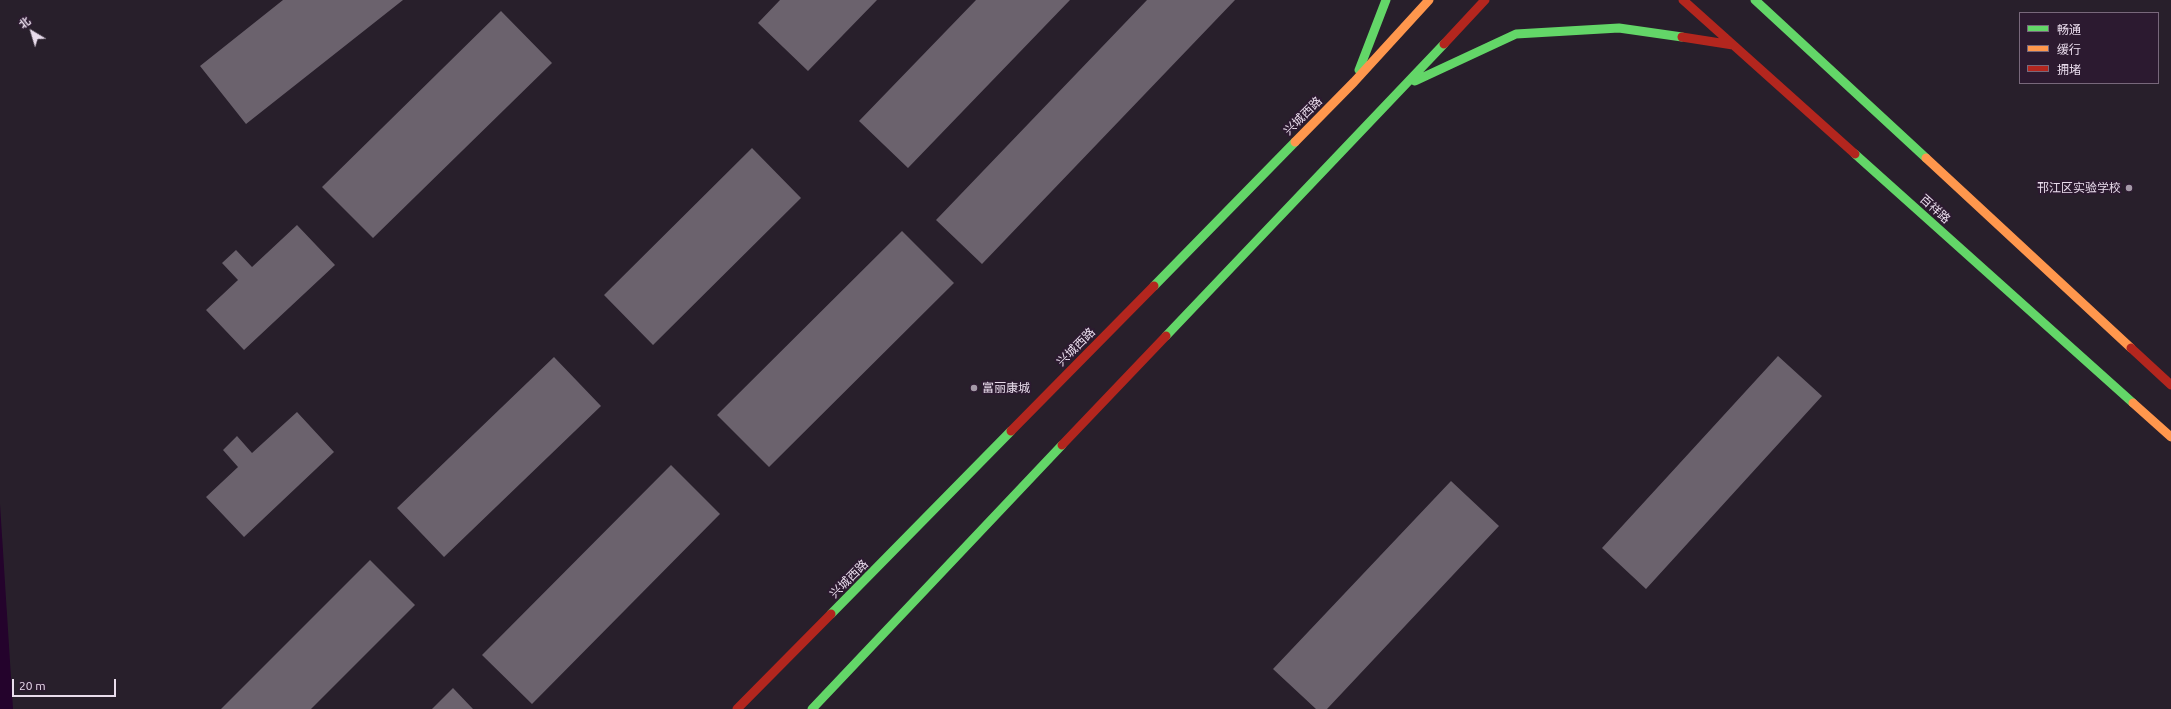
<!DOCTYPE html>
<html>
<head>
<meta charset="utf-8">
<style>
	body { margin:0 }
	#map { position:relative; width:2171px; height:709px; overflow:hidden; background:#281f2b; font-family:Ubuntu,"Noto Sans SC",sans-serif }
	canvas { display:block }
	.legend { position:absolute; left:2019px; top:12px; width:140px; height:72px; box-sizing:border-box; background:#2c1a30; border:1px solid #78687b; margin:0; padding:5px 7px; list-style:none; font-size:12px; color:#e9dcec }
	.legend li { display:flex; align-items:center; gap:8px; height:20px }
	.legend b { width:20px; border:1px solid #78687b }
	.north { position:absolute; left:12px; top:12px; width:40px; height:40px; -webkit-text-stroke:3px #2c1a30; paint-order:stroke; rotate:322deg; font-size:11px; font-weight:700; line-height:16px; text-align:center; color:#e9dcec }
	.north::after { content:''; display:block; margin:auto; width:14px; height:18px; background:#e9dcec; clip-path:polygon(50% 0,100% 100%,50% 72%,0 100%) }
	.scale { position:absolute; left:12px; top:679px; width:104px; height:18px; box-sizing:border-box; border:2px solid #e9dcec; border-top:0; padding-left:5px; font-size:12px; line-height:14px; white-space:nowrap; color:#e9dcec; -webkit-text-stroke:3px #2c1a30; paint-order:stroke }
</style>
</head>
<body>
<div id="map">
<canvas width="2171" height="709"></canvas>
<ul class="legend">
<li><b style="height:5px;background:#63d668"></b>畅通</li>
<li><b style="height:5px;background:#ff974d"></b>缓行</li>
<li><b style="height:5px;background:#b3261e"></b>拥堵</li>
</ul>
<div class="north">北</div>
<div class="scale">20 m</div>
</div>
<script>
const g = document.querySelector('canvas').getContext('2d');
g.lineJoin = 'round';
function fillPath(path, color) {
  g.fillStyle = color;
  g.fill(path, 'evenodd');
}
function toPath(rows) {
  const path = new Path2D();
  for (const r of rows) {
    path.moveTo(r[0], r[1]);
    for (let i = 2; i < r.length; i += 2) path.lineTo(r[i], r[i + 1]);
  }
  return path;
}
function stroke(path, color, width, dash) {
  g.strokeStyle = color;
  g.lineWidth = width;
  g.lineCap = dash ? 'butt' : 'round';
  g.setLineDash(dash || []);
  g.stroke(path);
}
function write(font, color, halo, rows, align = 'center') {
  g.font = font + ' Ubuntu,"Noto Sans SC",sans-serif';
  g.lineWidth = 4;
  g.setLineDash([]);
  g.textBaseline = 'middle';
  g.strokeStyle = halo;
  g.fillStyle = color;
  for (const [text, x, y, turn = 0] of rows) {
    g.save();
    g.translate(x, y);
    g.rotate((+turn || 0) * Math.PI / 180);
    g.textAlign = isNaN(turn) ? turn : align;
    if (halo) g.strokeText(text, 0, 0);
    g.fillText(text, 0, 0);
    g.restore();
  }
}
const water = toPath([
	[0,504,13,709,0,709]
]);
const building = toPath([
	[283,0,403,0,246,124,200,66],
	[780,0,877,0,808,71,758,23],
	[976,0,1070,0,908,168,859,121],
	[1147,0,1235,0,982,264,936,220],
	[501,11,552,63,373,238,322,187],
	[752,148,801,198,653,345,604,295],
	[297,225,335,265,244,350,206,310,238,280,222,263,236,250,252,267],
	[902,231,954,283,769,467,717,415],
	[1778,356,1822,396,1646,589,1602,548],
	[554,357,601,406,444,557,397,508],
	[297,412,334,452,244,537,206,497,238,467,223,450,237,436,252,453],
	[671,465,720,514,532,704,482,655],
	[1451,481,1499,526,1327,709,1316,709,1273,669],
	[370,560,415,605,311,709,221,709],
	[453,688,473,709,432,709]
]);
const fast = toPath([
	[1755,0,1926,158],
	[1359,70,1386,0],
	[1415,81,1516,34,1619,28,1682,37],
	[1855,154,2133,403],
	[1154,286,1295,142],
	[1166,336,1444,44],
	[831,614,1011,431],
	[812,709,1062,445]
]);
const slow = toPath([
	[1295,142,1354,82,1429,0],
	[1926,158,2131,348],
	[2133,403,2171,437]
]);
const jam = toPath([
	[1683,0,1855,154],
	[1682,37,1733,45],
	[1444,44,1485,0],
	[2131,348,2171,385],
	[1011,431,1154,286],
	[1062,445,1166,336],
	[737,709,831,614]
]);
const markers = [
	[2129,188,4,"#a59aa8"],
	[974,388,4,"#a59aa8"]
];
const streetNames = [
	["兴城西路",1303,116,-45],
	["百祥路",1935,209,42],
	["兴城西路",1076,347,-45],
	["兴城西路",849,579,-45]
];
const poiNames = [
	["邗江区实验学校",2121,188],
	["富丽康城",982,388,"left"]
];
fillPath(water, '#24032c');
fillPath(building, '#6b626d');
stroke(fast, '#63d668', 9);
stroke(slow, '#ff974d', 9);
stroke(jam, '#b3261e', 9);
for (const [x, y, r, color] of markers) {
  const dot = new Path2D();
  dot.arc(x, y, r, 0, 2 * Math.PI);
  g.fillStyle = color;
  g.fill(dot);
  stroke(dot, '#2c1a30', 1.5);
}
write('12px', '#e9dcec', '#2c1a30', streetNames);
write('12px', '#e9dcec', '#2c1a30', poiNames, 'right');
</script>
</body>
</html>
